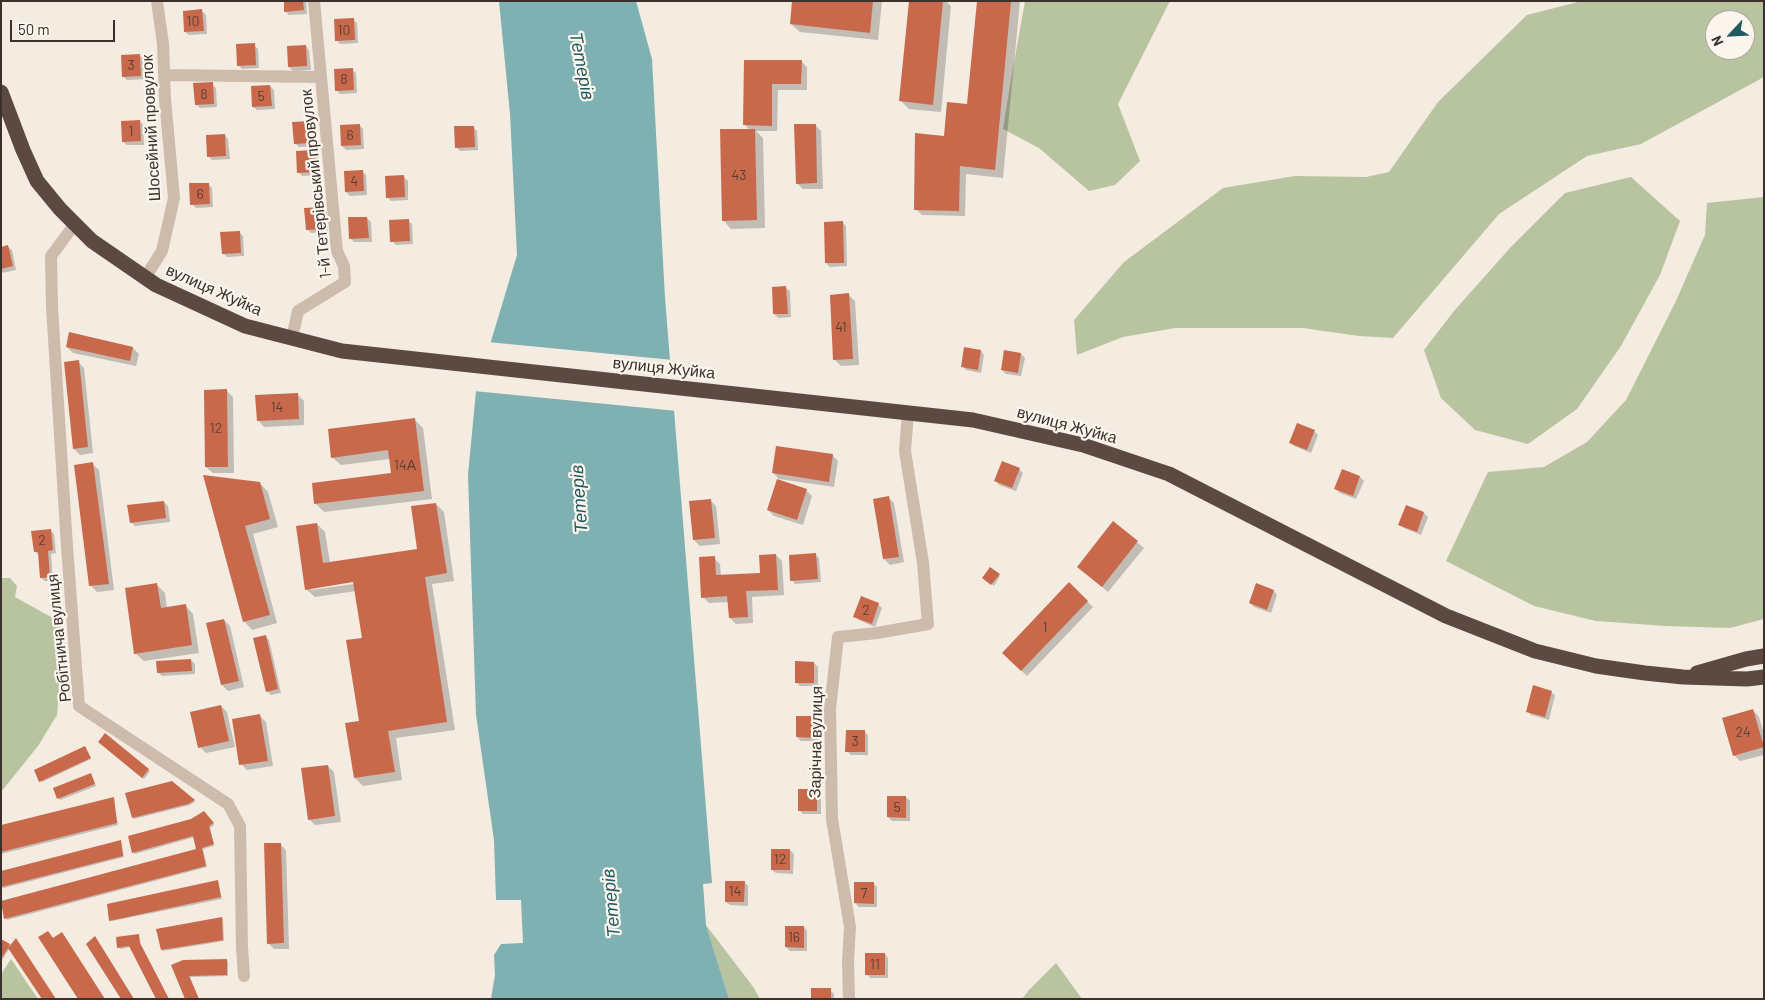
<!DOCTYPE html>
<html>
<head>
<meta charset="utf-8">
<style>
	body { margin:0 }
	#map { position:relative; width:1765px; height:1000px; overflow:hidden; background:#f4ebe1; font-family:Barlow,sans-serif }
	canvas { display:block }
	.frame { position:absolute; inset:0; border:2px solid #3b302b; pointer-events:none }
	.north { position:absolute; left:1705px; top:10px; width:50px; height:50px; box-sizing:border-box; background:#fbf5ee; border:1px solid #aea6a0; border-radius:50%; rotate:245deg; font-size:14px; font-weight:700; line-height:20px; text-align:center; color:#3b302b }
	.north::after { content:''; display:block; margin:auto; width:18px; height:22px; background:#1f5a5e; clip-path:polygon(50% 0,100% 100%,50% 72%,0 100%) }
	.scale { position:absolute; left:10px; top:20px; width:105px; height:22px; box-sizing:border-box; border:2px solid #3b302b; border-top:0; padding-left:6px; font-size:15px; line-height:18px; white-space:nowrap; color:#3b302b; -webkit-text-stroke:4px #fbf5ee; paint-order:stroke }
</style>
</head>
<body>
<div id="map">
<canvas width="1765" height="1000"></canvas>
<div class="frame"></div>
<div class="north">N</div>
<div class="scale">50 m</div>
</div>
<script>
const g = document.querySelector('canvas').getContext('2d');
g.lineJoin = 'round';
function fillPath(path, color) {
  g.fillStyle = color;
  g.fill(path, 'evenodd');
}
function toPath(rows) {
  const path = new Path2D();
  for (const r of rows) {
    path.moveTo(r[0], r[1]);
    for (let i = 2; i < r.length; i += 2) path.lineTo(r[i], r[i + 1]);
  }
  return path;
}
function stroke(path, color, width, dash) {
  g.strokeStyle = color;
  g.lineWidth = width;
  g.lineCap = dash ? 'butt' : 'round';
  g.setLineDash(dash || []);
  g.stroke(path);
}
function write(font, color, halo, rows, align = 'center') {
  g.font = font + ' Barlow,sans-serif';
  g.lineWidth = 4.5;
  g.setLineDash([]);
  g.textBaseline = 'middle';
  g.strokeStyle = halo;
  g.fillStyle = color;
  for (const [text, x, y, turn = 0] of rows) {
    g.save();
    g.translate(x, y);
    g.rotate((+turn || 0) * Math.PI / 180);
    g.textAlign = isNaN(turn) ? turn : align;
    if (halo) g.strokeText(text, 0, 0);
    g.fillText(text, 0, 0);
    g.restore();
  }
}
const green = toPath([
	[1025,1,1170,1,1118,104,1140,161,1115,185,1089,191,1039,148,1003,129,1010,85],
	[1582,1,1764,1,1764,77,1641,144,1587,156,1499,214,1393,338,1359,336,1303,328,1175,328,1123,337,1077,355,1074,320,1124,262,1223,188,1295,176,1366,177,1389,172,1438,102,1527,15],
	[1715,20,1745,20,1745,50,1715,50],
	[1631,177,1680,221,1660,275,1621,346,1577,409,1528,444,1475,430,1441,398,1424,350,1454,311,1510,248,1565,193],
	[1764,197,1764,619,1730,628,1665,626,1596,621,1534,606,1446,561,1488,472,1544,467,1587,442,1626,400,1675,303,1705,235,1707,203],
	[1,578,10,578,17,586,15,597,60,622,64,638,57,715,38,746,1,792],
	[706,925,754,988,760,999,729,999],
	[11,959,38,999,1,999,1,974],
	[1056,963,1082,999,1022,999,1029,990]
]);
const water = toPath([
	[499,1,636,1,652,59,665,298,712,883,703,884,706,925,729,999,491,999,495,975,494,955,501,944,523,943,521,900,496,900,494,840,476,715,468,475,476,391,517,255,510,114]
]);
const pier = toPath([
	[488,342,673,360,677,411,474,391]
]);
const shadow = toPath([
	[285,1,306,1,307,14,289,15,285,11],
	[794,1,882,1,878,40,800,32,791,24],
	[911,1,946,1,951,6,941,112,909,109,901,101],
	[978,1,1020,1,1003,178,966,174,965,216,922,215,916,209,945,137,968,105],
	[202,11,206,15,207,34,189,35,185,32],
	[353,20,357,23,358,43,340,44,336,40],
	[254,45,258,49,259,68,242,69,238,65],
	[306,46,309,50,311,70,293,71,289,67],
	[140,56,144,59,145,79,127,80,123,76],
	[745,61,801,61,807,67,807,90,778,90,777,131,756,131,763,138,765,228,731,229,723,220,750,130,745,125],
	[352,70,356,73,357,93,340,94,336,90],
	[212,84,216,88,217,107,200,108,196,104],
	[270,86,274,90,275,109,257,110,253,107],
	[140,121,143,125,144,145,127,145,123,142],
	[311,123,315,126,316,146,299,147,295,143],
	[359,125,363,129,364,149,346,150,342,146],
	[815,125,821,131,823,189,803,189,797,183],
	[473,127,477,131,478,150,460,151,456,147],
	[225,135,228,139,230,159,212,160,208,156],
	[315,152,319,155,320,175,302,176,299,172],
	[362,171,366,175,367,195,350,196,346,192],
	[404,177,408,181,408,200,391,201,387,197],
	[208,184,212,188,213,207,196,208,192,204],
	[323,209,327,212,328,232,311,233,307,229],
	[367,218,371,222,372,242,354,242,350,238],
	[408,221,412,224,413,244,396,245,392,241],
	[842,222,846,226,847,266,830,267,826,263],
	[239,232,243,236,244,256,227,257,223,253],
	[8,247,12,250,16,270,1,273,1,248],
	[786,288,790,291,791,317,778,318,774,314],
	[849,295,855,301,859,365,841,366,835,360],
	[67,347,133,348,139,354,136,366,73,353],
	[981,351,984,355,981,373,966,370,962,366],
	[1005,352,1021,354,1025,358,1021,376,1006,374,1002,370],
	[78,362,84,368,93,453,80,455,74,449],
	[227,391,233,397,234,473,213,473,206,467],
	[298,395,304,401,304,425,264,427,258,420],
	[414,419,423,428,432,499,324,512,316,504,313,484,392,474,390,459,341,465,332,457],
	[1314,431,1318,435,1311,453,1294,446,1290,442],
	[832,455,838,461,834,487,779,479,773,473],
	[92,464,99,470,114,590,97,592,91,586],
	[1019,469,1023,473,1016,491,999,485,996,481],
	[1343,471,1360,477,1364,481,1356,499,1340,493,1336,489],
	[205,477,260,483,268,492,278,527,253,534,277,623,252,630,244,621],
	[806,490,812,496,803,525,774,516,768,510],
	[888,497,894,503,904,562,890,565,884,559],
	[710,500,716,506,720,544,700,546,694,540],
	[164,502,168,506,170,522,135,526,131,522],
	[436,504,444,512,454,581,432,584,455,730,396,738,402,780,363,786,355,778,360,722,363,639,356,591,315,597,306,589,317,524,325,532,330,563,419,550],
	[359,580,360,583,311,590,311,588],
	[1407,506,1424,513,1428,517,1421,535,1404,528,1400,525],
	[1113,523,1144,548,1108,592,1084,572],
	[50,530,54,534,56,553,51,554,53,581,45,581,41,578,39,556,35,551],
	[776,555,782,561,784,595,752,597,753,623,736,624,730,618,729,602,709,603,703,597,714,558,720,564,721,576,761,574],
	[815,555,819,558,821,582,795,584,792,580],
	[999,575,1000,576,994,586,985,579],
	[1069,584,1093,607,1027,676,1003,653],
	[157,585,165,593,167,608,185,605,193,614,199,653,144,661,135,653],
	[1274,591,1277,595,1271,613,1254,607,1250,603],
	[862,598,879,605,882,608,875,627,859,620,855,616],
	[224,620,230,626,244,687,228,691,222,685],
	[265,636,269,640,281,693,271,695,267,691],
	[191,660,195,664,195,674,162,676,158,672],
	[814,663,818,667,818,686,800,686,796,682],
	[1551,692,1555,695,1549,720,1531,715,1527,711],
	[221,706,227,712,235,747,206,753,200,747],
	[1753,710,1759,717,1764,734,1764,755,1740,761,1734,755],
	[260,716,266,722,273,766,247,770,241,764],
	[815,717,818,721,818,741,801,741,797,737],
	[865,732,868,735,868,755,851,755,847,751],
	[106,734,150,771,144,779,99,742],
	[86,749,91,759,42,782,40,781],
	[328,766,334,772,341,822,315,825,309,819],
	[91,774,96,786,60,800,58,798],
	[171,782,195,802,190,805,134,819,133,818],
	[817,791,821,795,821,814,803,814,799,810],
	[906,797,910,801,910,821,892,821,888,817],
	[113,798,118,825,1,854,1,839],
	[204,812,214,825,210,828,214,846,203,849,207,867,7,920,6,918,197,850,195,837,135,854,133,853],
	[121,841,124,857,4,888,2,887,1,882],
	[280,844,286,850,289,949,274,949,268,943],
	[790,850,794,854,793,874,776,873,772,870],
	[218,881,222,899,112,921,110,920],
	[744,882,748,886,748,906,730,905,726,902],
	[873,883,877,887,877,907,859,907,855,903],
	[221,918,223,919,224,941,163,951,162,950],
	[804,927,807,931,807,951,790,951,786,947],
	[138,935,141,945,169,999,131,947,120,949,118,947],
	[1,941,11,946,1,962],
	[885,954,888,958,888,978,870,978,867,974],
	[227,960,228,962,228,976,190,977,199,999,172,966],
	[830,990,834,994,834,999,813,999]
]);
const building = toPath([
	[284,1,303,1,304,10,284,12],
	[792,1,873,1,870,33,790,24],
	[909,1,943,1,933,105,899,101],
	[977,1,1011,1,995,170,960,166,959,211,914,210,915,133,944,136,947,102,967,104],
	[202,9,204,31,184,32,183,11],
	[354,18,355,40,335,41,334,19],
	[255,43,256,65,237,66,236,44],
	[306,45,307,66,288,67,287,46],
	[140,54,141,76,122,77,121,55],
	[744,60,802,60,801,84,772,84,772,126,743,125],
	[353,68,354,90,335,91,334,69],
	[213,82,214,104,195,105,193,83],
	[270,85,272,106,252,107,251,86],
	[140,120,141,141,122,142,121,121],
	[312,121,313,143,294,144,292,122],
	[360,124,361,145,341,146,340,125],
	[794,124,816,124,817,183,796,184],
	[454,126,474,126,475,147,455,148],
	[720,129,755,129,757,220,722,221],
	[225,134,226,156,207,157,206,135],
	[316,150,317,172,297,173,296,151],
	[363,170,364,191,345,192,344,171],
	[404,175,405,197,386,198,385,176],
	[189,183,209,183,210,204,190,205],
	[324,207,325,229,306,230,304,208],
	[348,217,367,217,369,238,349,239],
	[409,219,410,241,390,242,389,220],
	[843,221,844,263,825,263,824,222],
	[240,231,241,253,222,254,220,232],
	[8,245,13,266,1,269,1,247],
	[786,286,788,314,773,314,772,287],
	[849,293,853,359,833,360,830,295],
	[69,332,133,347,130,361,66,347],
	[964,347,981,350,978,370,961,367],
	[1004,350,1021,353,1018,373,1001,370],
	[79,360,88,447,73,449,64,362],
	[227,389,228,467,205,467,204,390],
	[298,393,299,419,257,421,255,395],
	[415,418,424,491,314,504,312,483,391,473,388,450,331,458,328,429],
	[1297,423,1315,430,1307,450,1289,443],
	[776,446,833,454,829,482,772,473],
	[1002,461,1020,468,1012,488,994,481],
	[93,462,109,584,89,586,74,465],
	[1342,469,1360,476,1353,496,1334,489],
	[203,475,260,482,270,519,245,526,270,615,243,622],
	[777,479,807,489,797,520,767,510],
	[889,496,899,557,883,559,873,499],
	[711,499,715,538,693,540,689,501],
	[164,501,166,518,130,523,127,505],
	[436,503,447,573,425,577,447,722,388,731,395,772,354,778,345,723,359,721,346,640,362,638,353,582,305,590,296,526,317,523,323,563,417,549,411,506],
	[1406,505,1424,512,1417,532,1398,525],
	[1113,521,1138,541,1102,587,1077,567],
	[51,529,53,550,48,551,50,577,40,578,38,552,34,552,31,531],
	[816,553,818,579,790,581,789,555],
	[776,554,778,590,746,591,748,617,729,618,727,596,701,598,699,557,715,556,716,575,760,573,759,555],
	[990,567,1000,574,991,585,982,578],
	[1069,582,1088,601,1021,671,1002,653],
	[157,583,161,608,186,604,192,645,134,654,125,588],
	[1256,583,1274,590,1267,610,1249,603],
	[861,596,879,603,872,624,853,617],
	[224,619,239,681,221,685,206,623],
	[266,635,278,689,266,692,253,638],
	[191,659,192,671,157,673,156,661],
	[795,661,814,662,814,683,795,683],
	[1533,685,1552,691,1545,717,1526,712],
	[221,705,229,741,198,748,190,712],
	[1753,709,1764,747,1733,756,1722,718],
	[260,714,268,761,239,765,232,719],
	[796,716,815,716,815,738,796,737],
	[846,730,865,730,865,752,845,752],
	[105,733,149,769,142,778,98,742],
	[85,746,91,758,39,782,34,770],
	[328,765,335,816,308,820,301,768],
	[91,773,95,784,57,799,53,788],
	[172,781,195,800,188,804,132,818,125,793],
	[798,789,817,789,817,811,798,811],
	[887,796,906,796,906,818,887,817],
	[114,797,117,823,1,852,1,825],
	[204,811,214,823,209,826,214,844,202,848,206,866,4,919,1,901,196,849,193,836,132,853,128,836,191,819],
	[121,840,123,856,1,887,1,871],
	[264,843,281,843,284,943,267,944],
	[771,849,790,849,790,870,771,870],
	[218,880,221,897,109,921,107,904],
	[725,881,745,881,744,902,725,902],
	[854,882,874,882,874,904,854,903],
	[222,917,223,940,161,950,156,929],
	[785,926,804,926,804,948,785,947],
	[48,931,53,938,62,932,105,999,78,999,38,937],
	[139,934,140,943,169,999,156,999,129,946,117,948,116,937],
	[95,936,134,999,121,999,86,944],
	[16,938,56,999,42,999,8,948,1,959,1,939,10,944,8,948],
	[865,953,885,953,885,975,865,975],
	[227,959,227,975,189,976,199,999,185,999,171,965,183,960],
	[811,988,831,988,831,999,811,999]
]);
const minor = toPath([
	[164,75,320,77],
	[75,224,51,256,52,307,67,547,79,706,228,804,240,826,242,947,244,976],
	[145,278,162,251,174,198,165,99,163,44,157,1],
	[292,338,298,311,345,282,344,266,337,251,314,1],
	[849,999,848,961,850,927,832,819,830,709,838,637,877,633,928,624,923,563,905,451,908,413]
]);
const highway = toPath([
	[1,92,23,150,37,181,60,209,92,241,156,285,245,326,342,351,973,420,1083,445,1169,474,1446,616,1535,651,1596,666,1645,673,1683,677,1747,679,1764,677],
	[1697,673,1746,659,1764,656]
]);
const numberNames = [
	["10",193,21],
	["10",344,30],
	["3",131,65],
	["8",344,79],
	["8",204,94],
	["5",261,96],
	["1",131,131],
	["6",350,135],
	["43",739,175],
	["4",354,181],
	["6",200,194],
	["41",841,327],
	["14",277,407],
	["12",216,428],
	["14А",405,465],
	["2",42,540],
	["2",866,610],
	["1",1045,627],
	["24",1743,732],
	["3",855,741],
	["5",897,807],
	["12",780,859],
	["14",735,891],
	["7",864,893],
	["16",794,937],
	["11",875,964]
];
const streetNames = [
	["Шосейний провулок",151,128,-93],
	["1-й Тетерівський провулок",316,184,-96],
	["вулиця Жуйка",214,290,24],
	["вулиця Жуйка",664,368,6],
	["вулиця Жуйка",1067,425,15],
	["Робітнича вулиця",59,638,-96],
	["Зарічна вулиця",816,742,-89]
];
const waterNames = [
	["Тетерів",582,66,79],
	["Тетерів",579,499,-94],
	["Тетерів",611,903,-95]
];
fillPath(green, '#b8c4a0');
fillPath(water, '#7fb0b2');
fillPath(pier, '#f4ebe1');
fillPath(shadow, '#0003');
fillPath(building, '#c8694b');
stroke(minor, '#cdbbac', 12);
stroke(highway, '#5c4a42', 15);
write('14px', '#5e3e33', null, numberNames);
write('16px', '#3b302b', '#fbf5ee', streetNames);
write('italic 18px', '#1f5a5e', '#fbf5ee', waterNames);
</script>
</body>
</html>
